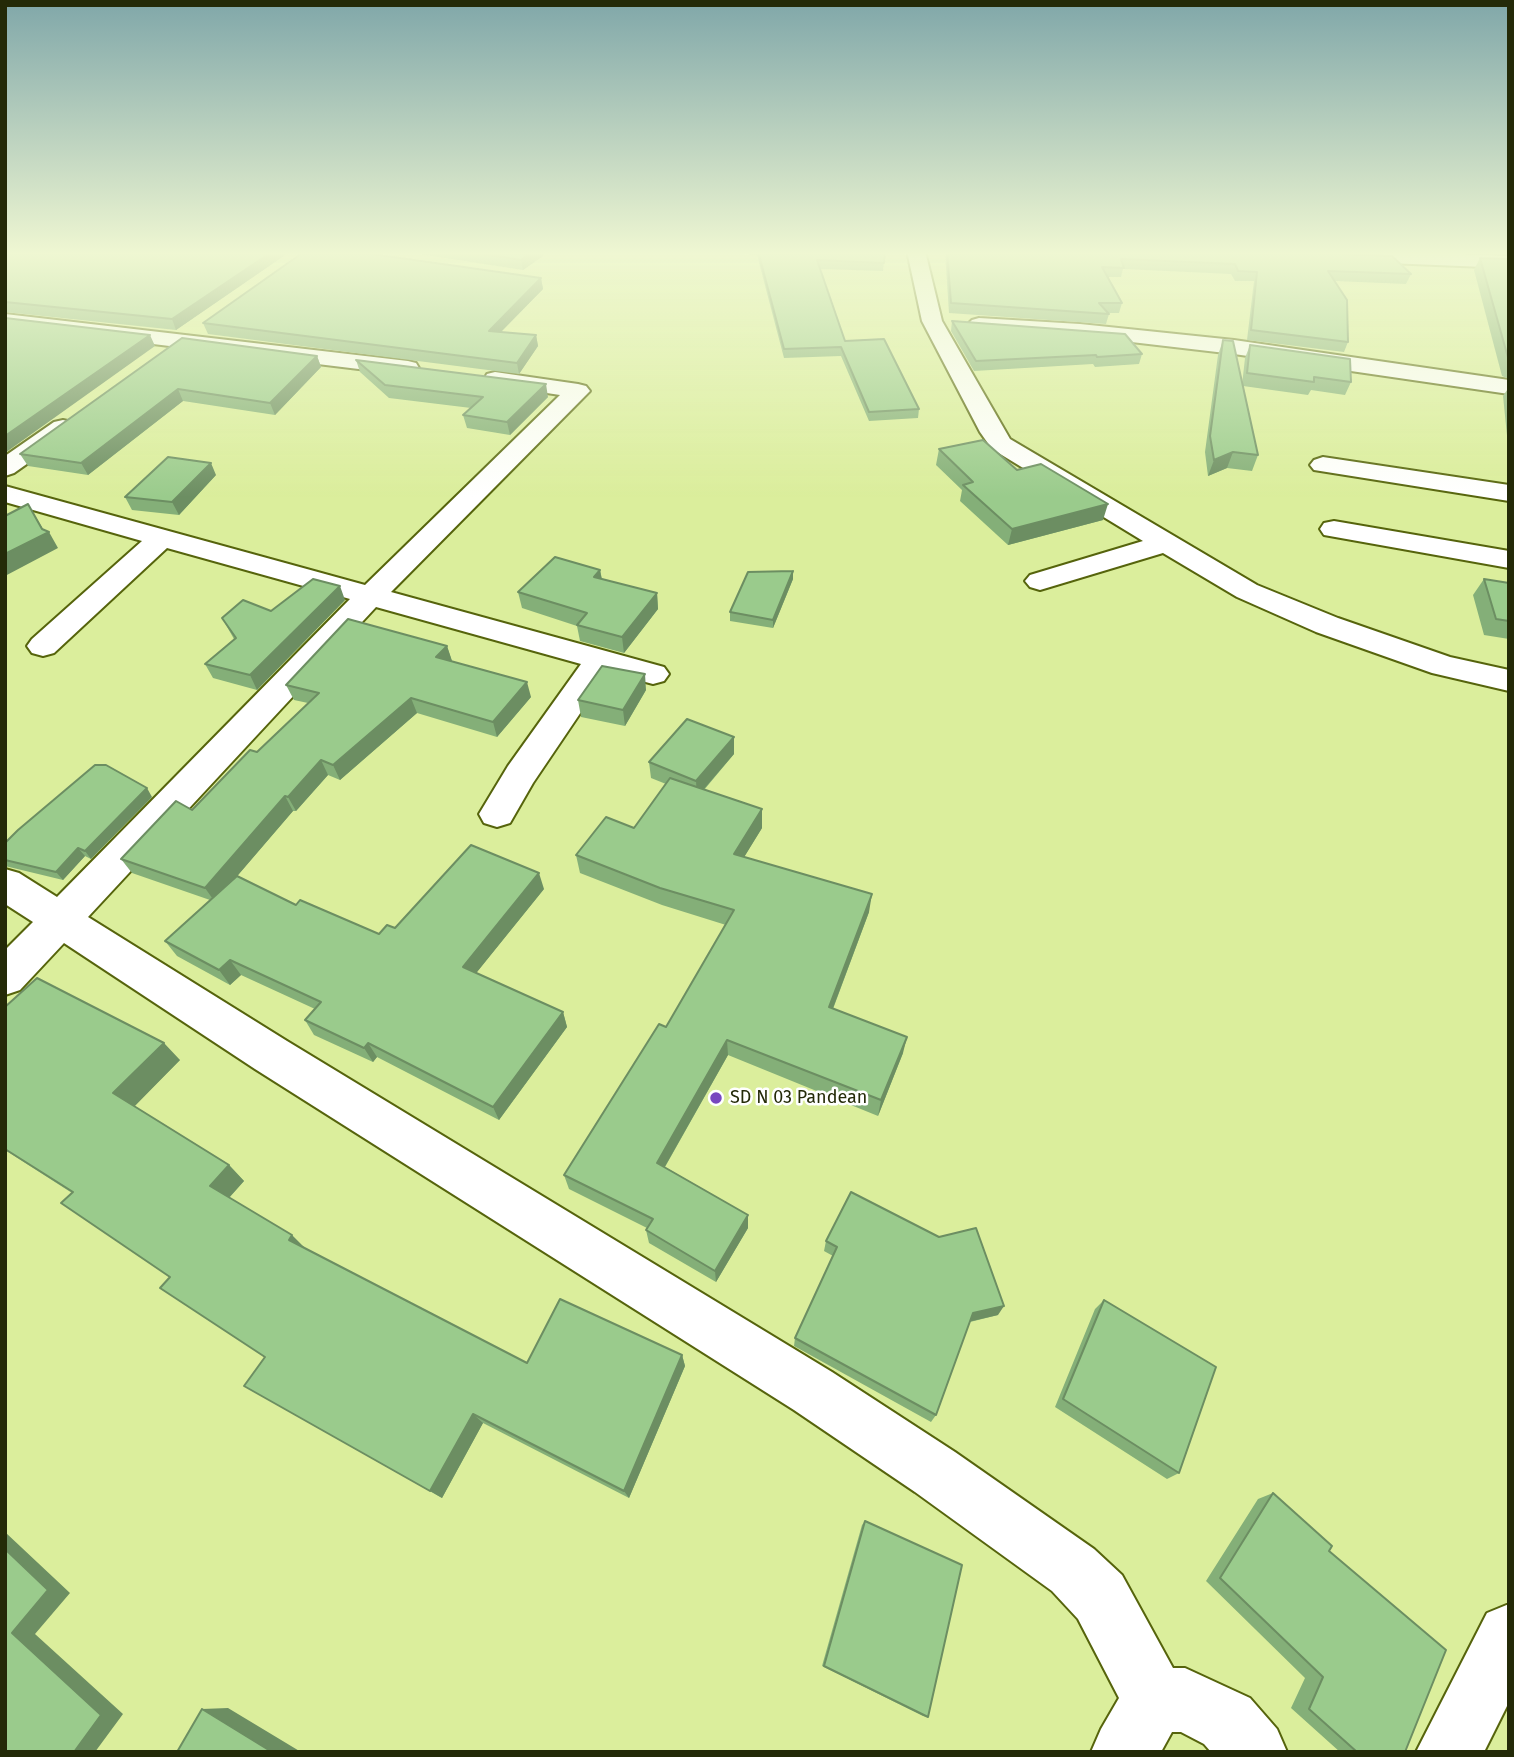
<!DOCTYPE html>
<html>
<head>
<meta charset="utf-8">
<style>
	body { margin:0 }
	#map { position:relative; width:1514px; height:1757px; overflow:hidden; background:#dbee9c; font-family:"Fira Sans",sans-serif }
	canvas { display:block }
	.frame { position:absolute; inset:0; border:7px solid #242a08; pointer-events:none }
</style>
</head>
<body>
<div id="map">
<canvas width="1514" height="1757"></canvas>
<div class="frame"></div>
</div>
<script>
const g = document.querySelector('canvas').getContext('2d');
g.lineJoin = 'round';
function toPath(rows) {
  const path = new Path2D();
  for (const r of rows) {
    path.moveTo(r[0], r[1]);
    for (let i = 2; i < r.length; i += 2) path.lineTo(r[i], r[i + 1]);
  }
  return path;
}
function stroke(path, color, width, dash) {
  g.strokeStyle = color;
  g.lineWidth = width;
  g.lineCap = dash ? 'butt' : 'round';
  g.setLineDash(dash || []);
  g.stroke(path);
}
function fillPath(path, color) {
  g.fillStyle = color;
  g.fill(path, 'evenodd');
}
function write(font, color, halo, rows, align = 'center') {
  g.font = font + ' "Fira Sans",sans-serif';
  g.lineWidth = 5;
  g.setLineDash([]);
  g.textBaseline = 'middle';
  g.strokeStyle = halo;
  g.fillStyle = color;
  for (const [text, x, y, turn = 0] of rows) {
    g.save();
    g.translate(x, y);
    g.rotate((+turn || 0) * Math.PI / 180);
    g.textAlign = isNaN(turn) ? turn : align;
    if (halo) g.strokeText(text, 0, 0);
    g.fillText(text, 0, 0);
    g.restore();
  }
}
const minor = toPath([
	[907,251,925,251,942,321,1010,439,1257,585,1338,618,1450,657,1509,670,1509,691,1432,673,1316,632,1237,597,1163,553,1050,587,1040,590,1030,587,1025,581,1030,575,1143,541,992,449,980,432,922,321,907,251],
	[1233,251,1386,251,1509,256,1509,268,1242,257,1233,251],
	[5,314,408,361,416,363,419,368,416,373,408,375,5,326,5,314],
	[979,318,1080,324,1234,340,1509,380,1509,394,1234,354,1080,336,972,328,968,324,972,320,979,318],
	[495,372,578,384,586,386,590,391,391,592,664,667,669,674,664,681,653,684,608,672,533,783,510,823,497,827,484,823,479,814,508,766,581,664,376,607,88,917,287,1041,832,1372,955,1452,1094,1549,1122,1575,1173,1668,1185,1668,1250,1698,1277,1729,1287,1752,1211,1752,1204,1744,1181,1732,1172,1732,1161,1752,1091,1752,1101,1729,1119,1698,1078,1619,1052,1591,915,1492,794,1410,255,1069,64,943,20,990,5,995,5,950,33,922,5,904,5,869,19,873,57,897,350,599,167,548,54,653,43,656,32,653,27,646,32,639,142,541,5,502,5,486,365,585,560,395,487,384,484,379,487,374,495,372],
	[63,420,72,422,75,427,72,432,14,473,5,476,5,456,54,422,63,420],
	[1323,457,1509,485,1509,501,1314,470,1310,465,1314,460,1323,457],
	[1334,521,1509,551,1509,568,1324,535,1320,529,1324,523,1334,521],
	[1509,1604,1509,1702,1484,1752,1416,1752,1487,1613,1509,1604]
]);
const wall = toPath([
	[5,251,291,251,176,330,5,312],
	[399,251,542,251,543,256,523,270],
	[724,251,885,251,883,271,820,269,845,341,919,409,918,418,869,421,841,356,784,358,757,255,724,253],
	[945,251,1265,251,1411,274,1406,284,1334,281,1348,342,1344,352,1247,340,1254,281,1235,281,1231,274,1123,269,1121,277,1108,277,1122,303,1119,313,1107,313,1109,314,1106,324,949,313],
	[1478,251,1509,251,1509,253,1478,252],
	[1480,258,1509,259,1509,379,1502,376,1474,270],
	[541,278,543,289,501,332,536,335,538,346,519,374,208,334,203,323],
	[952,321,1142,354,1139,364,1095,367,1093,364,974,371,951,331],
	[182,338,317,356,321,367,275,415,183,401,88,475,28,466,20,454],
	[1223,340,1242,385,1245,358,1250,345,1351,382,1345,395,1311,390,1308,395,1243,386,1258,455,1252,471,1227,468,1208,476,1205,452,1218,355],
	[356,360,548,397,510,435,467,428,463,415,471,408,389,398,360,372],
	[1509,387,1509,455,1503,396],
	[939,449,1017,470,1103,520,1008,545,960,501,962,490,936,465],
	[216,475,179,515,132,510,125,497],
	[600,570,602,579,657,593,658,609,624,653,580,641,577,626,522,608,518,592],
	[793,571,793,579,773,628,730,621,730,612],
	[1484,579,1509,583,1509,639,1484,635,1473,595],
	[345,600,257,690,213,678,205,664,234,639,222,618],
	[447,646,452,661,531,697,497,737,417,713,340,780,328,775,296,811,293,811,237,876,296,905,379,934,395,928,544,889,476,973,563,1012,567,1027,499,1120,377,1057,373,1062,314,1035,305,1020,315,1009,241,975,230,985,177,956,165,941,210,900,132,873,121,859,192,810,257,752,308,703,294,700,286,685],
	[646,690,625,726,581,717,578,700],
	[734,754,704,790,762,809,762,828,744,857,869,912,833,1009,903,1053,878,1116,728,1055,665,1167,748,1215,748,1228,716,1282,649,1243,646,1230,647,1228,569,1189,564,1175,666,1027,726,925,662,905,580,873,576,855,634,828,666,784,651,778,649,762],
	[152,797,91,859,85,856,63,880,5,866,5,843],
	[5,1007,180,1060,134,1106,229,1165,244,1181,229,1198,305,1248,527,1363,682,1355,685,1366,629,1498,483,1423,442,1498,244,1386,265,1357,72,1193,5,1150],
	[826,1241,998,1315,970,1322,936,1415,931,1422,794,1346,795,1338,833,1256,824,1251],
	[1104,1300,1179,1473,1167,1479,1055,1407,1095,1309],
	[1273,1493,1329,1551,1405,1752,1340,1752,1291,1708,1305,1678,1206,1581,1258,1499],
	[865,1521,928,1717,923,1716,822,1666,862,1525]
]);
const shadedWall = toPath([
	[273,251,291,251,176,330,172,319],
	[533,251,542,251,543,256,523,270,521,260],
	[541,278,543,289,491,342,489,331],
	[150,335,155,346,5,453,5,436],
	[536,335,538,346,519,374,517,363],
	[317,356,321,367,275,415,270,403],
	[546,384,548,397,510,435,507,422],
	[178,389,183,401,88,475,81,463],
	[1233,452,1227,468,1208,476,1214,460],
	[211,463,216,475,179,515,172,502],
	[28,504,46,534,49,532,58,548,5,576,5,554],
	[1108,504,1103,520,1008,545,1012,529],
	[600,570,603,587,594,577],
	[793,571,793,579,773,628,773,620],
	[340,586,345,600,257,690,250,675],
	[657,593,658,609,624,653,622,637],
	[447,646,452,661,436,657],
	[645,674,646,690,625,726,623,710],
	[527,682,531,697,497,737,493,722],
	[411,698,417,713,340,780,333,765],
	[734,737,734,754,697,797,696,781],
	[321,760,328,775,296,811,288,797],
	[147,788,152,797,91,859,85,851],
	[285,796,293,811,215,902,205,888],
	[762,809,762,828,735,872,734,854],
	[78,848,85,856,63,880,56,872],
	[539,873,544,889,469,982,463,967],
	[872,894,869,912,827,1024,829,1007],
	[230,960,241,975,230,985,219,970],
	[563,1012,567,1027,499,1120,493,1107],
	[907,1037,903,1053,878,1116,881,1100],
	[727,1040,728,1055,659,1177,657,1163],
	[164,1043,180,1060,131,1110,113,1093],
	[368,1043,377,1057,373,1062,364,1048],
	[229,1165,244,1181,226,1201,210,1186],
	[748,1215,748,1228,716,1282,715,1271],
	[292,1235,306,1249,289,1240],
	[1004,1306,998,1315,968,1322,973,1313],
	[682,1355,685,1366,629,1498,624,1491],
	[473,1414,483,1423,442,1498,430,1491],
	[5,1532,70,1593,35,1634,123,1714,95,1752,74,1752,12,1633,5,1549],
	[228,1708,301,1752,272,1752,202,1709]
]);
const building = toPath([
	[5,251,273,251,172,319,5,302,5,251],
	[305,251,351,251,541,278,489,331,536,335,517,363,203,323,305,251],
	[464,251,533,251,521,260,464,251],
	[758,251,885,251,884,263,817,260,845,341,884,339,919,409,869,412,841,347,784,349,758,251],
	[947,251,1265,251,1392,256,1411,274,1328,271,1347,300,1348,342,1251,330,1257,272,1238,271,1235,264,1121,259,1124,268,1102,267,1122,303,1099,303,1109,314,951,303,947,251],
	[1480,258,1509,259,1509,361,1480,258],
	[5,318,150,335,5,436,5,318],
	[952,321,1125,334,1142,354,1097,357,1096,355,976,361,952,321],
	[182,338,317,356,270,403,178,389,81,463,20,454,182,338],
	[1223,340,1233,341,1258,455,1233,452,1214,460,1210,436,1223,340],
	[1250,345,1350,359,1351,382,1314,377,1314,382,1247,373,1250,345],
	[356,360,546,384,507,422,463,415,483,397,385,385,356,360],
	[983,440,1017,470,1041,464,1108,504,1012,529,963,485,973,482,939,449,983,440],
	[168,457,211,463,172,502,125,497,168,457],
	[28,504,42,529,49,532,5,554,5,516,28,504],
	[555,557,600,570,594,577,657,593,622,637,577,625,587,613,518,592,555,557],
	[793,571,773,620,730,612,748,572,793,571],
	[313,579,340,586,250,675,205,664,236,638,222,618,243,600,271,611,313,579],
	[1484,579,1509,583,1509,621,1496,619,1484,579],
	[348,619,447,646,436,657,527,682,493,722,411,698,333,765,321,760,288,797,285,796,205,888,121,859,176,801,192,810,250,750,257,752,319,693,286,685,348,619],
	[602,666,645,674,623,710,578,700,602,666],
	[687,719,734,737,696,781,649,762,687,719],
	[95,765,106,765,147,788,85,851,78,848,56,872,5,860,5,843,18,830,95,765],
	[670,778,762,809,734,854,872,894,829,1007,907,1037,881,1100,727,1040,657,1163,748,1215,715,1271,646,1230,653,1219,564,1175,659,1024,666,1027,734,910,660,888,576,855,606,817,634,828,670,778],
	[471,845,539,873,463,967,563,1012,493,1107,368,1043,364,1048,305,1020,321,1002,230,960,219,970,165,941,237,876,296,905,300,900,379,934,387,925,395,928,471,845],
	[37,978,164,1043,113,1093,229,1165,210,1186,292,1235,289,1240,527,1363,560,1299,682,1355,624,1491,473,1414,430,1491,244,1386,265,1357,160,1288,170,1277,61,1203,73,1192,5,1149,5,1007,37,978],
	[851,1192,939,1237,976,1228,1004,1306,973,1313,936,1415,795,1338,837,1247,826,1241,851,1192],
	[1104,1300,1216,1367,1179,1473,1063,1399,1104,1300],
	[1273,1493,1332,1546,1329,1551,1446,1650,1405,1752,1357,1752,1309,1709,1323,1677,1220,1578,1273,1493],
	[865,1521,962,1565,928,1717,824,1666,865,1521],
	[5,1549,48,1590,12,1633,101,1715,74,1752,5,1752,5,1549],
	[202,1709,272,1752,177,1752,202,1709]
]);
const markers = [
	[716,1098,7,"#7847bf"]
];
const poiNames = [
	["SD N 03 Pandean",730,1098]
];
stroke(minor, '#56640c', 4);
fillPath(minor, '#fff');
fillPath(wall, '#84af78');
fillPath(shadedWall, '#6c8e62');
fillPath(building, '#9acb8c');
stroke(building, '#6c8e62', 2);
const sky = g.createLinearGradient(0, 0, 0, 497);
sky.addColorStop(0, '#80a7a9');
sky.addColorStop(0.51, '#eff7d2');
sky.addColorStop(1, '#eff7d200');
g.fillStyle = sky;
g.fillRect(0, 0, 1514, 497);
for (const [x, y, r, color] of markers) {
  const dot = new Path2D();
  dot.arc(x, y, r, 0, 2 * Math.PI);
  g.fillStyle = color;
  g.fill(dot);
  stroke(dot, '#fff', 2.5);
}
write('18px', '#242a08', '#fff', poiNames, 'left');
</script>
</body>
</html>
